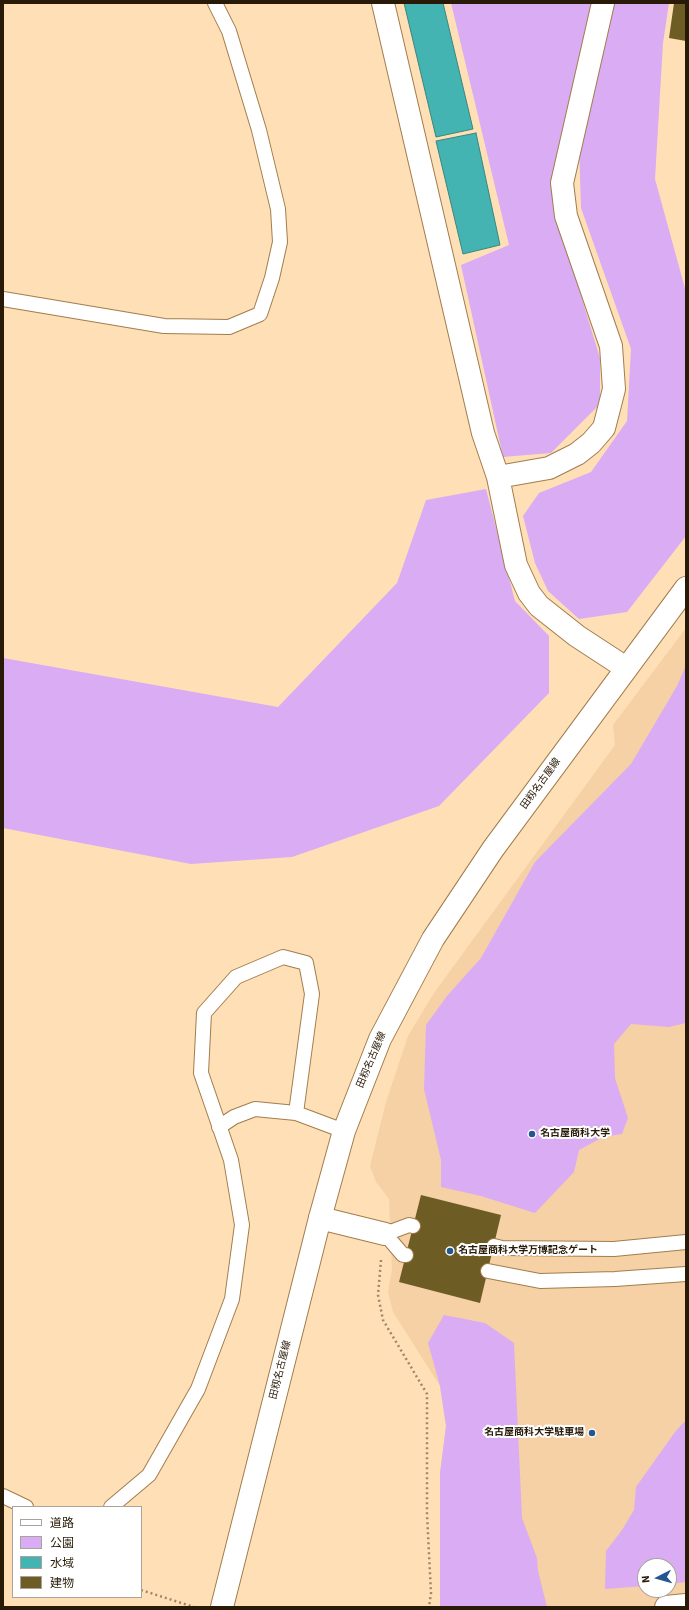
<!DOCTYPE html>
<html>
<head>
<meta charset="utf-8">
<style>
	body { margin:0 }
	#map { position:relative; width:689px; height:1610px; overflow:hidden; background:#ffdfb6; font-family:"Source Sans 3","Noto Sans JP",sans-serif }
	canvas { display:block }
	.frame { position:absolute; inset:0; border:4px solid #281a06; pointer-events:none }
	.legend { position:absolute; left:12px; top:1506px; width:130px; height:92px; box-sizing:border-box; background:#fff; border:1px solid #a9a39b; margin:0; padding:5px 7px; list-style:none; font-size:12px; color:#281a06 }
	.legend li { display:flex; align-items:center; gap:8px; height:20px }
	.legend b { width:20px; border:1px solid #a9a39b }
	.north { position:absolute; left:637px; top:1558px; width:40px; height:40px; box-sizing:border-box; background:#fff; border:1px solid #a9a39b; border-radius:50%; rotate:264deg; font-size:11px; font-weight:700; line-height:16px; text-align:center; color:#281a06 }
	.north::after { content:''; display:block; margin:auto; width:14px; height:18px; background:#245790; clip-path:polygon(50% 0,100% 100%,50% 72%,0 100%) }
</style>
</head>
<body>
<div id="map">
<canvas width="689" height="1610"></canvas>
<div class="frame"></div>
<ul class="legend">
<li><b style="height:5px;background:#fff"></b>道路</li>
<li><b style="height:11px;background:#daacf3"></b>公園</li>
<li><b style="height:11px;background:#43b4b1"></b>水域</li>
<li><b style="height:11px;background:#6d5c23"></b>建物</li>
</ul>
<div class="north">N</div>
</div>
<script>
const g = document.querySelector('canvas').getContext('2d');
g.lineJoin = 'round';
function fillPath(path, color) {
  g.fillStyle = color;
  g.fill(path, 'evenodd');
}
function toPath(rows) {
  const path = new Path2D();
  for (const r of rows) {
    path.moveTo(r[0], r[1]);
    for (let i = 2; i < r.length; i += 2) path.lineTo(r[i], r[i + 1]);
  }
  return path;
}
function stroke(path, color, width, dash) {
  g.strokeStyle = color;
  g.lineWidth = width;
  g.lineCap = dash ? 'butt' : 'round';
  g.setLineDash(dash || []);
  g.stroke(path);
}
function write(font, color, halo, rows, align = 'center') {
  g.font = font + ' "Source Sans 3","Noto Sans JP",sans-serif';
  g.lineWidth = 4;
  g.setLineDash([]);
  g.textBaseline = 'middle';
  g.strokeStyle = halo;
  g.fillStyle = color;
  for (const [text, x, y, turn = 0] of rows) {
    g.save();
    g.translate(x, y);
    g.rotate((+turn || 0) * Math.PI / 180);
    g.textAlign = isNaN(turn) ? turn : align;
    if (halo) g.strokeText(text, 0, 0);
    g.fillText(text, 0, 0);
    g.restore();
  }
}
const built = toPath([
	[686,628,686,1607,440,1607,440,1473,446,1426,440,1386,393,1312,388,1292,392,1270,389,1199,376,1182,370,1166,386,1102,408,1036,434,993,615,745,613,725],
	[645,1566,669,1566,669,1590,645,1590]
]);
const green = toPath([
	[451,3,592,3,563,237,600,358,600,404,551,453,503,457,461,265,509,245],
	[612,3,669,3,663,43,655,179,686,292,686,536,627,612,579,619,548,591,535,563,523,516,539,493,591,472,627,421,631,349,581,208,579,143],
	[486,489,515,601,549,636,549,693,439,806,292,857,191,864,3,828,3,658,278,707,397,583,426,500],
	[686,665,686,1023,669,1027,631,1024,614,1044,615,1078,628,1118,622,1134,603,1137,579,1150,574,1172,535,1213,481,1196,441,1187,441,1160,424,1089,426,1025,447,996,481,958,535,862,631,764,677,686],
	[444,1315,485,1323,514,1343,522,1518,537,1558,538,1571,547,1607,440,1607,440,1473,446,1426,440,1386,428,1343],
	[686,1420,686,1582,669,1584,669,1566,645,1566,645,1586,605,1589,606,1551,622,1530,634,1510,636,1487,675,1432]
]);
const water = toPath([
	[404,3,443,3,473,129,436,137,404,3],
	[476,133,500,245,463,254,436,141,476,133]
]);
const building = toPath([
	[674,3,686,3,686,41,669,38],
	[421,1195,501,1215,480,1303,399,1282]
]);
const path = toPath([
	[381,1260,378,1295,383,1320,427,1394,427,1514,431,1593,429,1607],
	[141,1590,194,1607]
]);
const lane = toPath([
	[3,299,164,326,229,327,260,314,272,278,280,242,278,209,259,130,229,31,215,3],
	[219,1127,234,1117,255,1109,296,1113],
	[494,1246,502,1248,614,1249,686,1242],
	[406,1255,403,1255,385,1234,409,1225,413,1226],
	[488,1271,540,1281,615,1279,686,1274],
	[3,1496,26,1507],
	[111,1507,149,1475,198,1389,232,1299,242,1225,231,1160,201,1073,204,1013,236,977,283,957,306,963,312,994,296,1113,344,1131]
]);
const street = toPath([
	[383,3,483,433,498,477,516,565,529,593,539,606,577,636,626,668],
	[498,477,549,468,577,454,591,443,604,428,614,389,611,346,566,216,562,183,603,3],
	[320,1218,385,1234],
	[666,1607,686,1605]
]);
const secondary = toPath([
	[222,1607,320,1218,344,1131,380,1039,433,939,493,849,686,588]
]);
const markers = [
	[532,1134,4,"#245790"],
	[450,1251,4,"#245790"],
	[592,1433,4,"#245790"]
];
const streetNames = [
	["田籾名古屋線",541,784,-54],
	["田籾名古屋線",372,1060,-67],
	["田籾名古屋線",281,1370,-76]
];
const poiNames = [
	["名古屋商科大学",540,1134],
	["名古屋商科大学万博記念ゲート",458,1251],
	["名古屋商科大学駐車場",584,1433,"right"]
];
fillPath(built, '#f5d1a5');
fillPath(green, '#daacf3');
fillPath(water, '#43b4b1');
stroke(water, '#3b867e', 1);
fillPath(building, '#6d5c23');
stroke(lane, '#a27d4d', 16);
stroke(street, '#a27d4d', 24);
stroke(secondary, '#a27d4d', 24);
stroke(path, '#9f8767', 2.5, [2, 3]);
stroke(lane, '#fff', 14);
stroke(street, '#fff', 22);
stroke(secondary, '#fff', 22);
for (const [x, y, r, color] of markers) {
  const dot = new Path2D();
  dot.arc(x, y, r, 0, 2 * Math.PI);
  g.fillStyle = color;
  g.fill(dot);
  stroke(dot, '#fff', 1.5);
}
write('10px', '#281a06', '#fff', streetNames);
write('bold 10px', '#281a06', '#fff', poiNames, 'left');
</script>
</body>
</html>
